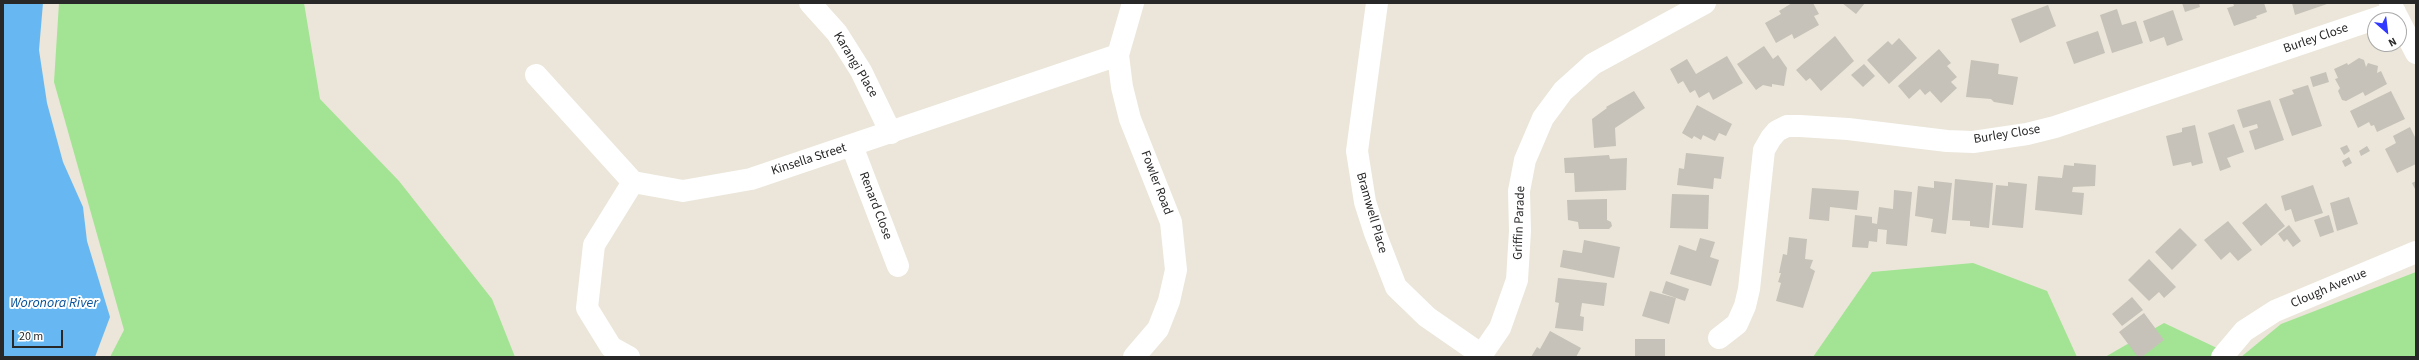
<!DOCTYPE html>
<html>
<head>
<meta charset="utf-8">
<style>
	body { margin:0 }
	#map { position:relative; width:2419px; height:360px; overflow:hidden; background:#ebe6d9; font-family:"Source Sans 3",sans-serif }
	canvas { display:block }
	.frame { position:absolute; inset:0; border:4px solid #282828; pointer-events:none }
	.north { position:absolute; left:2367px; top:12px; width:40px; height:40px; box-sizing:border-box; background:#fff; border:1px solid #a9a9a9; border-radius:50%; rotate:152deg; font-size:11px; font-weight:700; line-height:16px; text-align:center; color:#282828 }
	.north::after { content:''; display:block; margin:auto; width:14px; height:18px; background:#3239ff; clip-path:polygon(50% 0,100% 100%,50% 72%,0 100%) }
	.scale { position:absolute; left:12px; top:330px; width:51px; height:18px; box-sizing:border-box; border:2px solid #282828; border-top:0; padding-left:5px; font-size:12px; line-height:14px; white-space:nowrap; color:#282828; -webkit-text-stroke:3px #fff; paint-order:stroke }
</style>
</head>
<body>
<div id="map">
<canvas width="2419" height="360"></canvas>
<div class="frame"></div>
<div class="north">N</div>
<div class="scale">20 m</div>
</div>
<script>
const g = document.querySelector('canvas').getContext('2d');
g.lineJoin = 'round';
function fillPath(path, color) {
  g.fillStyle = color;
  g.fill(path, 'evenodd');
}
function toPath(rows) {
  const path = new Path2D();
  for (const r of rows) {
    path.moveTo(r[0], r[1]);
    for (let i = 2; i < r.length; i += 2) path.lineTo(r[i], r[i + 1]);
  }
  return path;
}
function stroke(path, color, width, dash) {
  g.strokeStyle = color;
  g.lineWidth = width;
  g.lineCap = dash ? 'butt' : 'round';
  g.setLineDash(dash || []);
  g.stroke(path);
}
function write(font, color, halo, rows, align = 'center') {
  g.font = font + ' "Source Sans 3",sans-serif';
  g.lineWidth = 4;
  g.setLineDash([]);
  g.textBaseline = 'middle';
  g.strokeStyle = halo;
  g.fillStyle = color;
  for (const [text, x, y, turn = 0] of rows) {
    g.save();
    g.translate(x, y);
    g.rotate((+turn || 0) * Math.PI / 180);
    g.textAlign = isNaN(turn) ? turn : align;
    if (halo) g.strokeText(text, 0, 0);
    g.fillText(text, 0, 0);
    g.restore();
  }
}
const green = toPath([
	[59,3,304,3,320,99,399,181,492,299,515,357,110,357,124,330,54,82],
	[1973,263,2047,291,2077,357,1813,357,1872,272],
	[2416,272,2416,357,2241,357,2281,324],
	[2164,323,2236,357,2105,357]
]);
const water = toPath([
	[3,3,43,3,39,50,47,103,63,162,83,207,87,241,110,317,95,357,3,357]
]);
const building = toPath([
	[1792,3,1813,3,1819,14,1814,16,1819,25,1794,39,1792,34,1776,43,1765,23,1781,14,1779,11],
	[1842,3,1865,3,1856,14],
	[2182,3,2199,3,2200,7,2185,12],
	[2233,3,2264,3,2267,12,2256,16,2257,18,2234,26,2227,8,2234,6],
	[2292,3,2330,3,2295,15],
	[2048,5,2056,26,2020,43,2011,19],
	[2117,9,2122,25,2136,21,2143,43,2112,53,2100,15],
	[2173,10,2183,40,2167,46,2164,37,2150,42,2143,21],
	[2098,31,2105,53,2074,64,2066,42],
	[1835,36,1854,61,1821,91,1810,78,1806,81,1796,70],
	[1899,38,1917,58,1889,84,1867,60,1888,41,1892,45],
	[1764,46,1773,59,1778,55,1787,68,1784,86,1772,84,1772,87,1763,85,1756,90,1737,64],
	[1939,49,1951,63,1947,66,1957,77,1951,82,1957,88,1941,103,1930,91,1925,95,1920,89,1909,99,1898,86],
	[1727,56,1743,83,1713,100,1709,92,1699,98,1695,90,1690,93,1683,81,1678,84,1670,69,1687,59,1696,74],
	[2359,58,2364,60,2366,67,2368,63,2378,66,2377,73,2381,71,2387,84,2365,96,2363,92,2346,101,2342,100,2338,91,2340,88,2335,79,2338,78,2334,69,2347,63,2348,65],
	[1971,60,1999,64,1998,74,2018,77,2013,105,1994,102,1991,99,1966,97],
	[1864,64,1875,76,1863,87,1851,75],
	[2326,72,2329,82,2313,87,2310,77],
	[2308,85,2322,126,2292,136,2279,99,2294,94,2292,90],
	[1634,91,1645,108,1615,128,1616,146,1594,148,1592,119,1607,108,1606,107],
	[2391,91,2405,119,2377,132,2374,125,2371,126,2369,122,2358,128,2350,111],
	[2270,100,2284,140,2255,150,2249,131,2258,128,2257,124,2243,128,2237,110],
	[1697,105,1732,124,1726,136,1719,133,1715,141,1703,135,1701,140,1694,136,1692,139,1682,133],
	[2234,124,2244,152,2227,158,2231,167,2220,171,2208,133],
	[2195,125,2203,163,2192,166,2191,162,2173,166,2166,136,2182,132,2182,128],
	[2410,127,2416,139,2416,164,2397,173,2385,149,2396,143,2393,136],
	[2347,145,2350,151,2344,155,2340,148],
	[2367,146,2370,151,2361,156,2359,151],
	[1686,153,1724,157,1721,179,1714,178,1713,189,1677,185,1679,168,1684,169],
	[1609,155,1610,159,1627,158,1626,190,1575,192,1574,173,1565,173,1564,158],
	[2349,157,2352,163,2345,167,2342,161],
	[2074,163,2096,165,2095,186,2073,187,2072,192,2084,193,2082,215,2035,210,2038,176,2062,178,2064,165,2074,166],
	[1955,179,1993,183,1989,228,1970,226,1970,221,1952,220],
	[1934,181,1952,183,1946,234,1931,232,1933,219,1915,216,1918,186,1934,188],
	[2416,181,2416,191,2412,183],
	[2008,182,2027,184,2023,228,1992,225,1996,185,2008,186],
	[2313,185,2323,213,2295,222,2291,209,2285,211,2281,196],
	[1812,188,1859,191,1857,210,1830,207,1829,221,1809,219],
	[1894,190,1912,192,1907,246,1886,244,1887,230,1878,229,1877,242,1869,241,1868,248,1852,247,1855,215,1872,217,1872,223,1877,224,1879,207,1893,209],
	[1672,194,1709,195,1708,229,1670,228],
	[2349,197,2358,224,2337,231,2330,203],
	[1607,199,1607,220,1611,222,1612,226,1609,229,1579,229,1578,222,1568,220,1567,200],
	[2266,203,2285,226,2261,246,2242,223],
	[2329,215,2334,232,2320,237,2314,220],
	[2228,221,2252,250,2238,261,2230,252,2221,260,2204,240],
	[2289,225,2301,241,2293,247,2287,239,2284,242,2278,234],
	[2180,228,2197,245,2172,270,2155,252],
	[1789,237,1807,239,1805,259,1813,260,1810,268,1815,271,1803,308,1776,301,1781,283,1778,282,1781,273,1779,273,1783,254,1787,255],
	[1700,238,1715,242,1710,257,1719,260,1711,286,1670,274,1679,245,1696,251],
	[1584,240,1620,247,1614,278,1560,267,1563,250,1582,253],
	[2149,259,2176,287,2164,298,2159,292,2149,301,2128,280],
	[1558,278,1607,283,1604,306,1582,303,1580,316,1584,317,1583,331,1555,328,1559,303,1555,302],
	[1666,281,1689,289,1685,301,1662,293],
	[1650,291,1676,298,1669,324,1642,316],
	[2132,297,2143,310,2122,326,2112,314],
	[2144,313,2164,340,2142,357,2138,357,2119,332],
	[1550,331,1581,348,1576,357,1531,357,1537,347,1540,349],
	[1635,339,1665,339,1665,357,1635,357]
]);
const minor = toPath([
	[810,3,837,33,861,71,891,133],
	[1133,3,1118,55,1122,87,1130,119,1171,222,1176,270,1169,301,1158,329,1134,357],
	[1377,3,1357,151,1365,202,1375,233,1396,287,1427,317,1482,355],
	[2390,3,2416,53],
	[536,75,633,182,683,191,751,179,1118,55],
	[852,146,898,266],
	[1719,338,1737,324,1745,306,1749,289,1764,150,1771,138,1777,131,1787,126,1800,126,1848,129,1947,141,1973,142,2027,134,2055,127,2395,12],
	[629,357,611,347,587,308,594,245,633,182],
	[1480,357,1500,328,1517,280,1520,231,1519,191,1525,160,1543,118,1563,91,1593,64,1705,3],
	[2222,357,2244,331,2275,311,2416,252]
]);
const streetNames = [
	["Burley Close",2316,39,-19],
	["Karangi Place",855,65,59],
	["Burley Close",2007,135,-9],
	["Kinsella Street",809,160,-18],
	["Fowler Road",1156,183,69],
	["Renard Close",875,206,69],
	["Bramwell Place",1371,213,74],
	["Griffin Parade",1520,223,-88],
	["Clough Avenue",2329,289,-23]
];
const waterNames = [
	["Woronora River",54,304]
];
fillPath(green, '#a2e493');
fillPath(water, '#67b8f2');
fillPath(building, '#c6c2b9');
stroke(minor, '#fff', 22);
write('13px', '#282828', '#fff', streetNames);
write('italic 14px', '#09539b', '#fff', waterNames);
</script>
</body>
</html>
